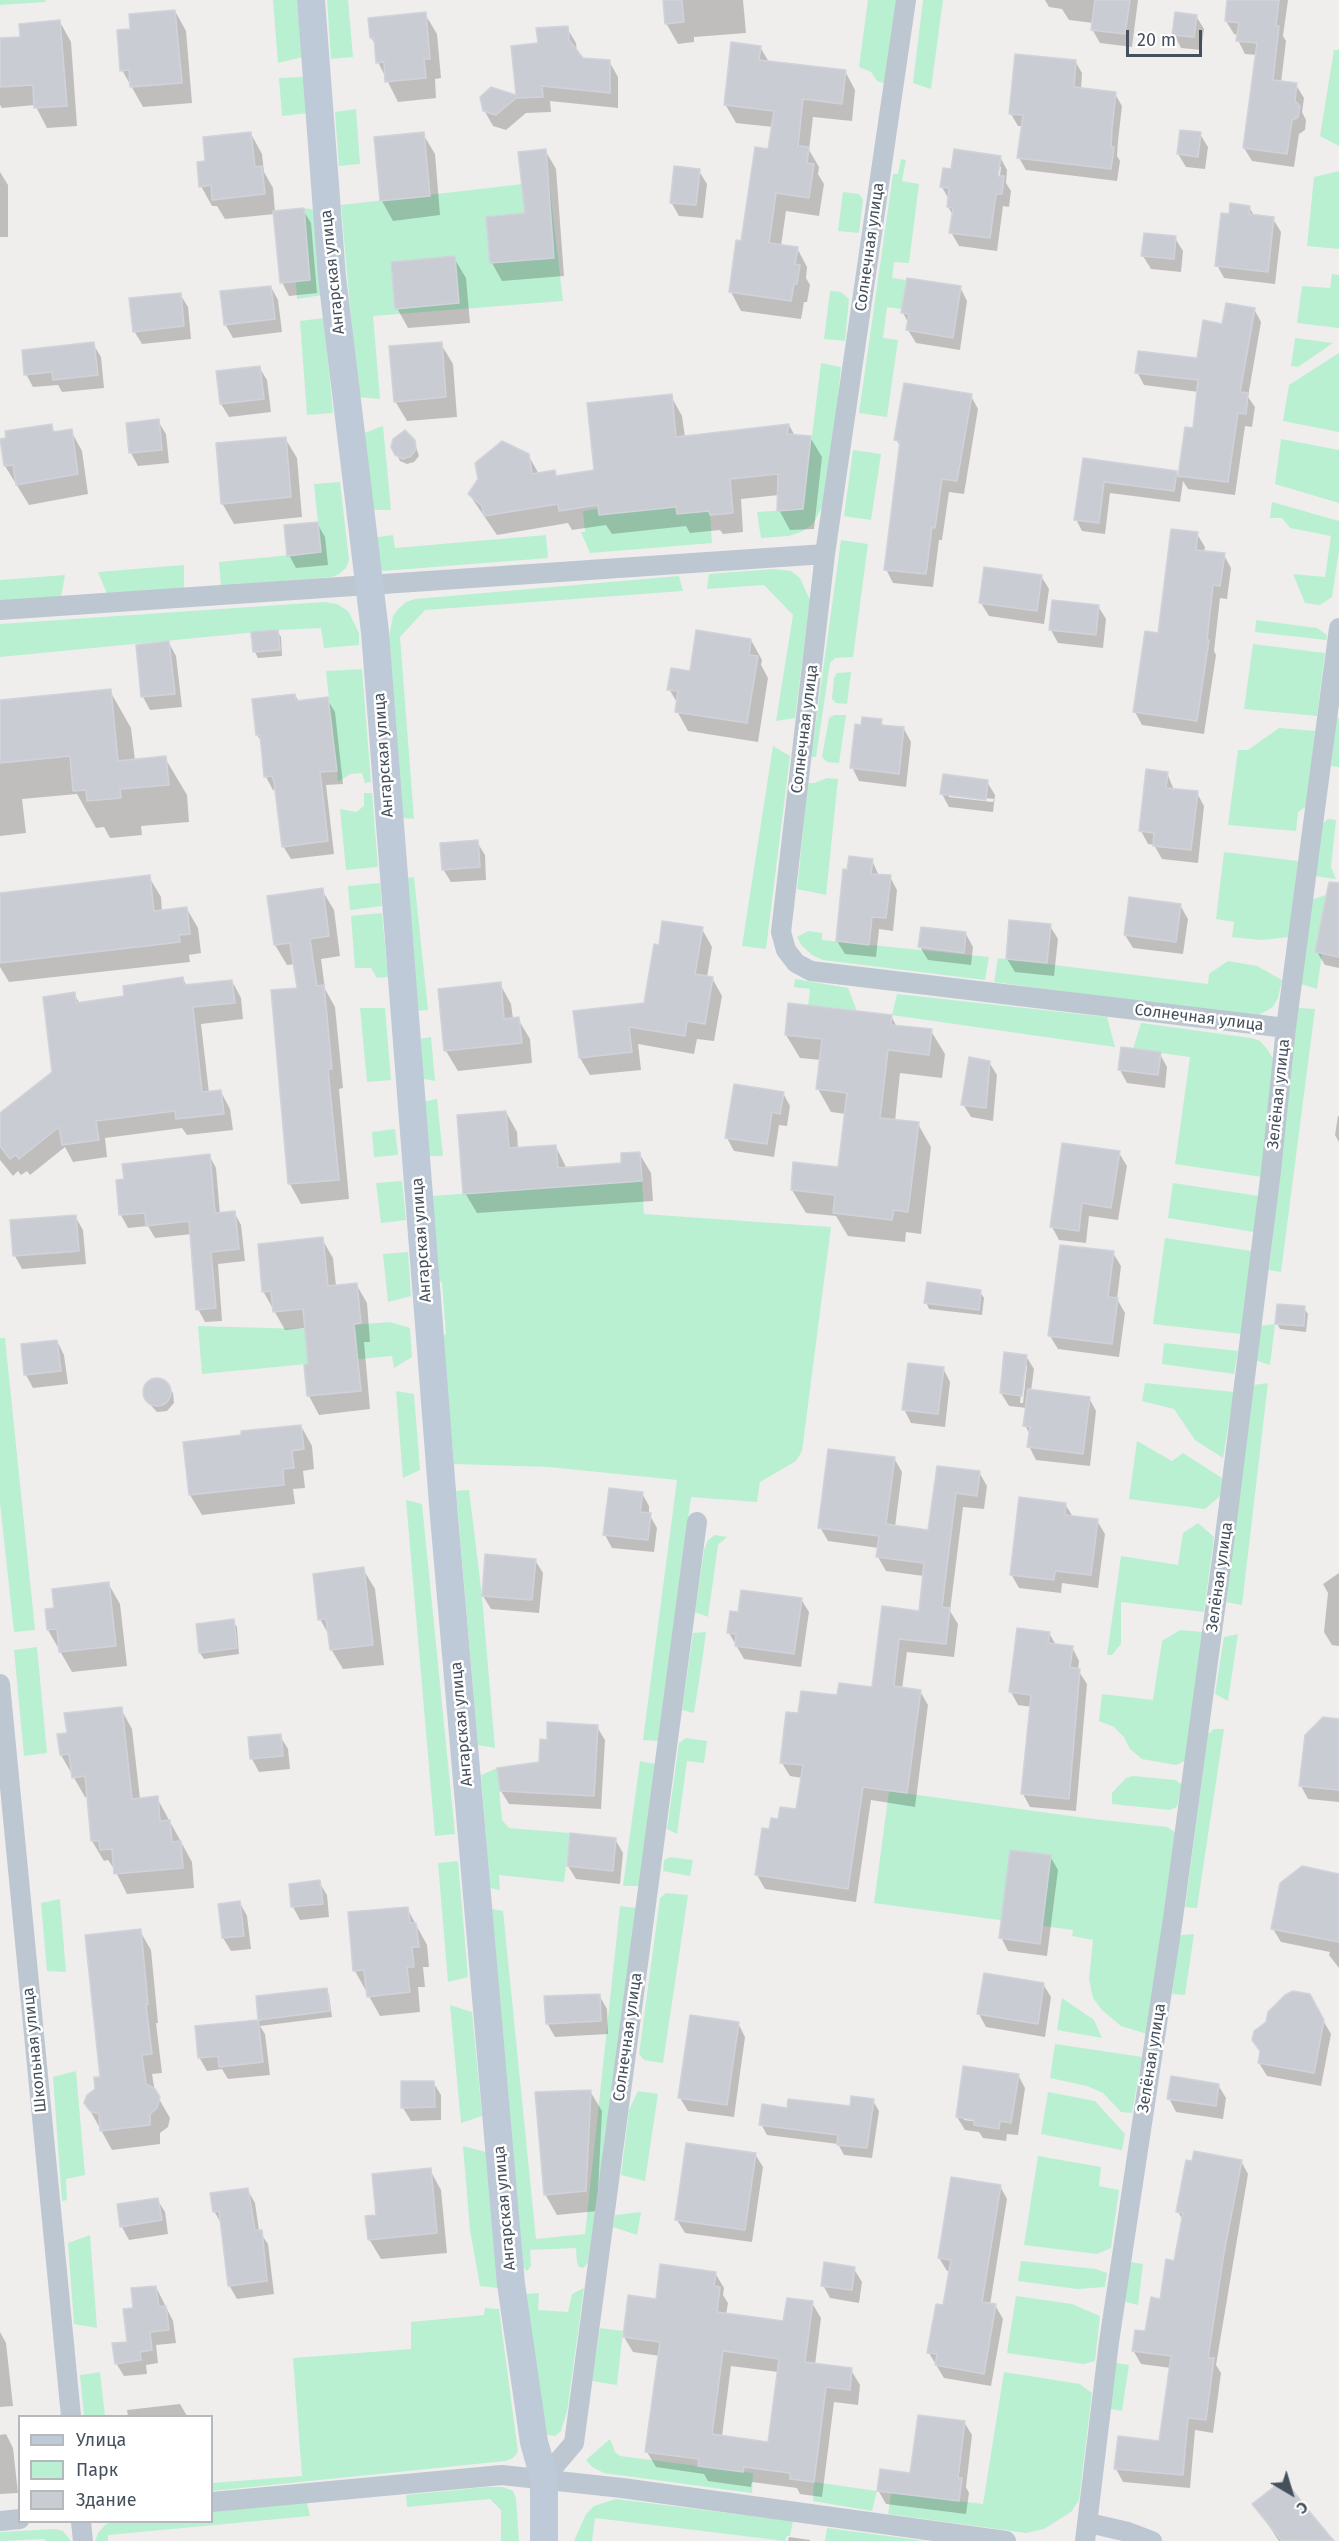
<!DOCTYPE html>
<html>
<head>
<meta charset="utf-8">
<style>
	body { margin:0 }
	#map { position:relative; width:1339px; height:2541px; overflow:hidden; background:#f0eded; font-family:"Fira Sans",sans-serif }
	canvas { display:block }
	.legend { position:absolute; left:18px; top:2415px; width:195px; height:108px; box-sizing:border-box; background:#fff; border:2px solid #b5b9be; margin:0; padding:8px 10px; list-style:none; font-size:18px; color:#45505c }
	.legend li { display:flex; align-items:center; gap:12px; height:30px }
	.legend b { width:30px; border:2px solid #b5b9be }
	.north { position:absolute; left:1261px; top:2463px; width:60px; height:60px; -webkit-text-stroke:4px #fff; paint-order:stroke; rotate:142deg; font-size:16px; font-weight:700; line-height:24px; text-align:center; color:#45505c }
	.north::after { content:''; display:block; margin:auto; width:21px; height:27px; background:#45505c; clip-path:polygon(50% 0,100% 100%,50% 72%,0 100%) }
	.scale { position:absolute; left:1126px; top:30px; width:76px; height:27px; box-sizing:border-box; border:3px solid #45505c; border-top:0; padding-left:8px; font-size:18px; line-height:21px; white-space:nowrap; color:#45505c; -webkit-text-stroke:4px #fff; paint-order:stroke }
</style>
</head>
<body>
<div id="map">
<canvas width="1339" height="2541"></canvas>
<ul class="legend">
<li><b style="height:8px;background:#bfcad8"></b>Улица</li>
<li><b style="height:16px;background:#b9f0d2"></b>Парк</li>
<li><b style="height:16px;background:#caccd3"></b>Здание</li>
</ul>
<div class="north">С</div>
<div class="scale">20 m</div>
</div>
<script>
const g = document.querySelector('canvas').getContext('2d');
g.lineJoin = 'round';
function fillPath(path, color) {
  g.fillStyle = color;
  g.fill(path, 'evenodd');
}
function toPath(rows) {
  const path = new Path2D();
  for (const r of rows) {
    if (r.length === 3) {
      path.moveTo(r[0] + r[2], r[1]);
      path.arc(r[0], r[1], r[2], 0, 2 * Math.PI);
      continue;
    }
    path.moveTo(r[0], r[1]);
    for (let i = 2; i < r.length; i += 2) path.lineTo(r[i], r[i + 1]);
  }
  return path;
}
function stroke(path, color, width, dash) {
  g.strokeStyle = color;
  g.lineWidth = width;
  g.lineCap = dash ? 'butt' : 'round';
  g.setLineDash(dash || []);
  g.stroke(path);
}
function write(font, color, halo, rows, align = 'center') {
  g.font = font + ' "Fira Sans",sans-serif';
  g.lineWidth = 5;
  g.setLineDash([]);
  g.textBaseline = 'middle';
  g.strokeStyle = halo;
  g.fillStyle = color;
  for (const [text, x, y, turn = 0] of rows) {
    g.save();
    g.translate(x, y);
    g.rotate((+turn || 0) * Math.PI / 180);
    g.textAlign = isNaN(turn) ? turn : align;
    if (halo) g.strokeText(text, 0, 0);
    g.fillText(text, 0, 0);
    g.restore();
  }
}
const green = toPath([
	[0,0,45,0,46,2,0,5],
	[273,0,297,0,302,57,278,63],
	[327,0,348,0,353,57,331,59],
	[868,0,897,0,886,84,877,81,871,72,859,67],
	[923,0,943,0,931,89,913,83],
	[1334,50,1339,50,1339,146,1320,136],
	[304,77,308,113,282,116,279,78],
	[356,109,360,164,339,166,335,112],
	[901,159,906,160,902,181,919,184,909,263,894,262,892,278,906,280,902,309,887,307,883,338,898,340,887,417,859,413,893,174,898,174],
	[1339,171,1339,249,1307,246,1314,177],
	[549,181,563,301,373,316,380,399,358,397,341,205],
	[843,192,859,194,863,200,859,233,838,231],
	[304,208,314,210,322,295,297,299,296,282,310,280],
	[1332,274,1339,275,1339,328,1297,323,1302,286,1330,288],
	[830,291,841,292,849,299,845,341,824,339],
	[324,318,333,413,307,415,300,321],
	[1295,338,1333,343,1298,367,1291,366],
	[1339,353,1339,432,1283,421,1289,385],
	[821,363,841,367,829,490,825,502,813,524,801,532,789,536,761,538,757,512,803,509],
	[383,426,391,510,369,510,362,434],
	[1281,439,1339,450,1339,503,1275,484],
	[853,450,881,454,871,520,844,516],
	[340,482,349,560,346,568,339,574,332,577,221,586,219,562,321,552,314,484],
	[709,499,712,543,590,553,581,532,585,532,583,511,598,509,599,515,676,500,677,514,700,512],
	[1272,502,1339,521,1339,550,1332,597,1320,605,1305,603,1293,574,1325,577,1331,536,1290,528,1282,518,1270,518],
	[393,535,395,548,546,535,548,558,384,571,374,567,370,538],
	[841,540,868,544,853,657,835,658,830,663,816,757,811,757],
	[184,565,184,588,107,594,98,572],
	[774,569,791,571,800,578,810,600,795,718,776,721,793,615,764,585,707,589,709,574],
	[65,575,61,597,0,601,0,580],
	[679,576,683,591,425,610,400,637,414,819,403,818,389,637,393,616,398,609,406,602,415,599],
	[324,602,337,604,348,611,359,633,359,645,324,648,321,628,278,630,0,657,0,624],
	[1256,620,1317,628,1327,635,1326,640,1255,632],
	[1253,644,1325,653,1317,716,1244,709],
	[362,669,371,782,365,783,362,773,350,774,338,782,326,671],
	[851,672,847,704,836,703,832,699,834,678,837,673],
	[834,715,846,715,839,763,827,762,822,757,829,718],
	[1336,718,1339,718,1339,767,1331,766],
	[1279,728,1315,731,1307,806,1298,812,1296,831,1228,825,1238,750,1248,750],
	[773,746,790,756,766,949,742,946],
	[827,778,838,779,826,895,797,889,808,783,814,783],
	[364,793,372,793,378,867,346,870,340,809,356,812,364,806],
	[1328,819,1336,820,1331,867,1336,879,1315,876,1322,824],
	[1224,852,1298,861,1289,937,1261,940,1232,937,1234,922,1216,919],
	[414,877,428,1010,414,1011,402,879],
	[380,883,382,906,350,910,348,886],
	[1326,895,1316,952,1322,954,1317,989,1301,984,1311,900],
	[382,913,388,977,377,978,371,968,355,968,351,916],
	[808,931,822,933,822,940,989,957,985,980,823,960,812,955,802,946,797,937],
	[998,958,1208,984,1209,974,1228,961,1257,966,1282,980,1278,998,1273,1007,1257,1016,1243,1016,994,982],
	[795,979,848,988,857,1011,808,1006,810,989,794,987],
	[897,994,1107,1017,1115,1047,892,1015],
	[360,1008,385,1008,391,1080,367,1082],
	[1298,1008,1315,1009,1281,1272,1269,1270],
	[1141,1023,1251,1038,1260,1041,1267,1049,1274,1060,1262,1177,1175,1164,1190,1057,1133,1049],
	[431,1037,435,1081,419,1078,415,1040],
	[437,1099,443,1156,427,1156,422,1102],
	[395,1129,398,1155,374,1157,372,1132],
	[402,1181,406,1220,381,1223,376,1183],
	[642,1181,644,1214,831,1227,802,1451,796,1461,760,1482,757,1502,691,1497,658,1741,643,1740,677,1480,549,1467,454,1464,442,1338,446,1334,442,1283,436,1277,431,1196],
	[1173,1183,1259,1196,1254,1232,1168,1218],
	[1165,1238,1252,1251,1241,1334,1153,1324],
	[408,1252,411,1296,388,1302,383,1254],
	[390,1322,410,1328,412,1357,394,1368,392,1356,202,1374,198,1326,305,1329],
	[1275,1324,1270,1365,1255,1360,1260,1326],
	[0,1338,5,1338,35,1630,14,1632,0,1503],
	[1164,1343,1238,1351,1234,1374,1162,1364],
	[1145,1383,1234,1392,1223,1458,1195,1440,1174,1409,1142,1401],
	[1268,1383,1242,1605,1226,1602,1253,1385],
	[396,1391,414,1394,420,1470,403,1478],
	[1137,1441,1172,1461,1183,1453,1222,1478,1220,1496,1205,1509,1129,1499],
	[469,1490,482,1596,495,1748,478,1745,456,1491],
	[406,1500,422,1504,455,1834,435,1836],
	[1198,1523,1214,1537,1204,1612,1121,1602,1121,1644,1112,1655,1107,1655,1121,1556,1178,1565,1183,1533],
	[715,1535,727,1537,718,1545,708,1617,695,1612,704,1550,708,1540],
	[1180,1630,1203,1632,1185,1761,1176,1765,1142,1759,1130,1749,1124,1737,1114,1727,1099,1721,1102,1694,1153,1700,1162,1641],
	[706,1632,703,1655,694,1713,682,1710,693,1633],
	[1238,1634,1228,1701,1215,1694,1224,1637],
	[37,1647,47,1753,24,1756,14,1650],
	[1214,1729,1224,1729,1197,1908,1185,1907,1208,1734],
	[686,1738,707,1741,704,1763,687,1761,677,1834,667,1829,679,1743],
	[640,1761,656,1764,640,1886,623,1886],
	[497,1768,502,1820,509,1828,570,1833,564,1882,499,1875,500,1890,490,1888,481,1775],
	[1133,1776,1176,1780,1182,1785,1177,1807,1170,1810,1112,1804,1112,1793,1126,1778],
	[889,1791,1085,1818,1167,1827,1175,1832,1147,2034,1121,2026,1102,2010,1093,1998,1089,1979,1093,1940,1072,1936,1073,1930,874,1903],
	[670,1857,693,1860,690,1876,663,1871,664,1860],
	[458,1861,468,1977,448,1982,438,1863],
	[666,1893,688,1895,663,2063,644,2060,639,2054,660,1898],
	[60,1899,66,1972,47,1971,41,1903],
	[620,1906,637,1908,588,2263,583,2268,579,2267,577,2263,576,2248,530,2250,531,2266,527,2271,523,2267,492,1909,503,1911,536,2239,585,2234],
	[1194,1934,1185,1995,1172,1994,1178,1940,1181,1935],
	[1062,1998,1094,2020,1102,2038,1057,2030],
	[450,2005,472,2012,482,2116,461,2123],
	[1055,2044,1142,2057,1132,2113,1121,2112,1103,2093,1087,2086,1050,2078],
	[76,2071,85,2175,66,2179,67,2200,62,2201,53,2077],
	[638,2091,658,2094,645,2181,621,2175,629,2110],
	[1048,2092,1095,2101,1125,2134,1122,2150,1041,2134],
	[463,2146,486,2152,499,2288,480,2286,470,2230],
	[1038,2156,1101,2167,1099,2186,1119,2190,1111,2248,1097,2254,1024,2245],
	[641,2212,637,2235,613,2227,615,2215],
	[90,2235,97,2328,74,2324,68,2243],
	[1021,2261,1096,2269,1107,2273,1105,2287,1077,2289,1018,2281],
	[1130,2262,1143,2264,1138,2305,1125,2302],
	[584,2288,567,2412,561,2431,555,2436,548,2435,544,2427,526,2294,539,2293,538,2310,568,2312,572,2294],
	[1016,2296,1072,2304,1100,2316,1095,2361,1084,2364,1007,2353],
	[485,2308,499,2309,518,2452,513,2458,505,2461,212,2491,212,2483,302,2476,293,2358,411,2349,411,2322,484,2315],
	[600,2328,623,2331,617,2385,592,2381],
	[1116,2363,1129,2365,1122,2411,1110,2409],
	[100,2372,105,2416,84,2416,80,2375],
	[1004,2372,1080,2384,1092,2393,1079,2500,1071,2512,1044,2529,1026,2533,888,2514,891,2493,983,2504],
	[610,2439,615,2452,620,2456,753,2473,752,2493,604,2473,592,2467,586,2460],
	[814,2482,877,2491,872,2511,813,2501],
	[486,2487,503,2487,513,2491,516,2498,519,2541,501,2541,501,2510,490,2499,407,2507,406,2495],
	[616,2499,793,2521,790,2536,787,2536,785,2541,595,2518,592,2541,574,2541,586,2514,594,2506],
	[307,2502,310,2516,108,2535,108,2541,95,2541,98,2533,106,2524,114,2522,212,2522,212,2512],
	[827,2528,926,2541,825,2541],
	[55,2529,63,2531,71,2541,45,2541,45,2539,0,2541,0,2532]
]);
const shadow = toPath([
	[664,0,743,0,746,33,694,37,694,42,678,44,666,23],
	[1045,0,1138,0,1132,47,1100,43,1092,29,1093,23,1069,20,1062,9,1049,7],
	[1229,0,1288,0,1283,36,1286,41,1281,83,1296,85,1304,98,1302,112,1306,120,1305,130,1299,134,1294,167,1252,161,1244,148,1257,55,1245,54,1238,40,1238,35,1234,34,1226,21],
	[175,11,186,31,192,103,143,107,122,70,132,30],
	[425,14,437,34,441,78,435,79,436,98,398,102,378,62,376,46,371,37],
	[1196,16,1204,29,1201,50,1181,48,1174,34],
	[60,22,71,42,77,126,47,128,35,105,2,108,0,105,0,40,22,38],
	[567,28,576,43,577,53,582,59,609,61,618,77,618,108,550,101,551,112,526,113,506,130,493,126,484,110,491,88,518,97,539,44],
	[760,47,769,62,845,71,855,90,852,121,813,117,809,150,819,167,818,174,824,184,819,216,786,211,781,246,797,248,807,267,806,278,810,285,807,302,804,302,801,319,741,311,731,292,769,151,773,127,736,123,725,104],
	[1075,61,1082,73,1081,90,1115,94,1122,106,1118,141,1117,156,1120,161,1117,181,1026,170,1019,158,1023,126,1018,126,1011,114],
	[251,134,262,154,264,172,273,188,275,212,303,210,311,223,317,293,289,296,282,282,275,214,225,219,217,206,212,206,201,186],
	[423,134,435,154,440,215,393,221,382,201,376,139],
	[1200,134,1208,147,1205,169,1186,167,1178,154],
	[545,150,556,169,564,276,502,281,492,263,488,218,526,215],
	[1000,157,1007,170,1006,183,1011,191,1009,207,1003,206,997,251,959,246,951,232,953,215,948,207,949,200,942,187,953,171],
	[998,167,1001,167,999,183,996,183],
	[699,171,707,184,703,218,679,216,671,202],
	[0,172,8,185,8,237,0,237],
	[1249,207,1255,217,1273,219,1281,232,1275,284,1224,278,1217,265,1230,215],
	[1175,238,1183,251,1181,272,1151,269,1143,256],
	[454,258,466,278,470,323,408,328,397,308],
	[271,287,278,300,282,332,233,338,225,324],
	[960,287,967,301,960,350,916,343,908,330,909,324,903,313],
	[180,294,188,307,191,339,142,344,134,331],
	[1254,309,1261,322,1248,397,1255,407,1252,427,1245,426,1235,495,1188,489,1183,481,1180,502,1110,493,1105,534,1082,531,1076,519,1084,460,1176,472,1180,478,1186,428,1195,430,1199,392,1144,385,1137,372,1198,360,1224,325],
	[93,344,101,357,104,388,62,392,58,385,33,387,26,374],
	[441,344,453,364,457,417,407,421,395,401],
	[259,367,267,380,271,412,229,417,221,404],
	[671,396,682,416,685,437,789,425,795,436,810,437,822,457,814,529,790,530,779,510,779,495,741,499,743,532,723,534,720,530,690,533,686,526,612,534,606,525,572,530,568,523,497,535,469,494,528,455,539,474,554,471,558,478,596,471],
	[971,396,978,409,964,494,949,492,942,540,939,540,933,587,893,583,886,569,901,448,896,439],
	[158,421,166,434,169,463,138,466,131,453,128,424],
	[51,426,55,433,71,431,82,451,88,494,29,505,5,466],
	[285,438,297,458,302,517,234,524,222,503],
	[414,441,419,456,414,462,407,464,400,461,393,447],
	[317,523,325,537,328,565,296,568,289,555],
	[1197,534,1205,547,1204,552,1224,555,1231,568,1227,599,1220,598,1214,651,1216,655,1204,734,1142,725,1135,712,1159,635],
	[1041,576,1049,589,1044,624,989,616,981,603],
	[1098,606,1106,619,1103,648,1058,643,1051,630],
	[277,631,281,637,282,656,258,658,255,652,253,634],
	[751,640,762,660,761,665,768,678,758,742,688,731,677,711,678,704,669,689,691,673],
	[169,643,176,656,182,707,150,710,143,697,137,646],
	[110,691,131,728,135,761,165,758,187,795,189,822,141,826,142,835,110,838,104,827,96,828,77,794,22,799,26,833,0,836,0,702],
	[295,695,299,702,327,699,335,712,343,784,326,785,334,854,291,859,283,846,277,789,273,790,266,777,263,744,257,735],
	[881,721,884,727,904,729,911,742,906,787,859,781,852,767],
	[1167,773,1174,790,1197,793,1204,806,1198,863,1162,859,1154,845,1148,844,1141,831],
	[987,782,995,795,993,812,949,807,942,794],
	[949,794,994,799,993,802,949,797],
	[477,842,485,855,486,880,451,882,443,869],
	[872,860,879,876,890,877,897,890,893,931,879,929,876,957,845,954,837,941,849,872],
	[149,877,161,897,162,912,187,909,198,928,201,953,189,955,190,962,9,982,0,967,0,894],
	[322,890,334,910,340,956,321,959,325,989,335,1007,343,1088,339,1089,349,1199,301,1204,290,1184,299,989,295,964,287,965,275,945],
	[1339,900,1339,968,1325,965,1317,952],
	[1180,905,1188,919,1183,954,1133,948,1125,935],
	[1050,926,1058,939,1054,976,1015,972,1007,959],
	[702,929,712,947,707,977,712,978,722,996,714,1041,697,1039,694,1054,638,1044,641,1070,590,1075,580,1058,645,1005,660,947],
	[966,934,973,947,971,965,928,960,920,947],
	[183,979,187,986,232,981,241,998,243,1019,201,1024,209,1093,221,1092,230,1109,233,1130,187,1135,182,1128,105,1138,107,1157,73,1162,65,1147,30,1175,27,1171,21,1175,18,1171,13,1176,0,1160,0,1115,54,1072,74,994,80,1004,126,998],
	[500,984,511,1004,513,1019,518,1019,530,1039,532,1063,458,1071,446,1051,440,990],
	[891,1016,897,1027,931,1031,945,1054,942,1078,900,1073,895,1121,918,1124,931,1147,921,1234,906,1232,905,1242,848,1236,836,1216,806,1213,792,1190,840,1168,846,1114,831,1112,818,1089,821,1060,800,1058,786,1035],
	[1160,1054,1167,1067,1165,1088,1127,1083,1120,1070],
	[989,1062,997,1075,993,1121,971,1117,963,1104],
	[783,1093,790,1106,787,1126,779,1125,774,1157,734,1151,727,1138],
	[506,1112,517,1132,518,1149,556,1147,567,1169,623,1165,639,1153,651,1173,653,1201,477,1213,465,1193],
	[1338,1116,1339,1116,1339,1142,1335,1135],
	[1119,1153,1127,1166,1118,1220,1089,1216,1086,1243,1059,1240,1052,1227],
	[209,1155,216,1168,220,1214,234,1212,241,1225,245,1261,218,1264,222,1321,205,1322,198,1309,192,1234,155,1238,148,1226,128,1228,121,1215,117,1181],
	[75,1216,83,1230,86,1264,22,1269,15,1256],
	[322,1239,333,1258,336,1286,356,1284,367,1303,370,1342,364,1342,370,1409,319,1415,309,1396,306,1366,310,1366,306,1328,285,1330,263,1291],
	[1113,1253,1121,1266,1117,1299,1125,1313,1119,1357,1058,1349,1050,1336],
	[980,1292,984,1298,982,1315,929,1309,926,1302],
	[1304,1308,1308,1314,1306,1332,1280,1329,1277,1323],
	[57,1341,64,1355,68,1384,33,1388,26,1375,22,1345],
	[1026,1356,1034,1369,1031,1391,1089,1398,1096,1411,1090,1466,1036,1460,1029,1446,1030,1435,1025,1425,1027,1408,1009,1406,1001,1393],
	[1024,1366,1027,1366,1023,1403,1020,1403],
	[943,1368,950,1382,945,1427,911,1423,904,1409],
	[161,1379,173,1393,174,1403,167,1411,157,1412,145,1399,144,1388,151,1380],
	[301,1426,312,1446,314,1469,303,1471,305,1488,293,1489,295,1504,202,1515,190,1495,243,1437],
	[894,1458,902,1472,895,1527,929,1532,938,1467,979,1472,987,1486,984,1509,963,1507,950,1611,958,1624,954,1657,907,1652,902,1689,920,1691,928,1705,915,1807,871,1800,856,1902,765,1889,757,1875,771,1831,779,1820,797,1811,802,1778,790,1776,782,1763,799,1715,838,1697,873,1689,884,1608,920,1613,924,1576,886,1571,878,1557,879,1548,828,1541,820,1527],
	[642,1493,649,1506,649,1514,657,1528,654,1552,612,1548,605,1535],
	[1065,1504,1073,1517,1097,1521,1105,1534,1098,1588,1062,1583,1061,1593,1019,1588,1011,1574],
	[535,1560,543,1573,539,1613,491,1609,483,1596],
	[363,1569,375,1589,384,1665,343,1669,331,1649,330,1637,320,1619],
	[1339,1573,1339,1646,1332,1645,1324,1632,1328,1593,1323,1584],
	[108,1583,120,1604,127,1666,72,1672,48,1630,56,1609],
	[801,1599,809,1612,801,1667,744,1659,729,1633],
	[233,1621,237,1627,239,1654,204,1659,200,1653],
	[1049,1633,1056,1645,1072,1647,1079,1661,1078,1670,1087,1684,1076,1811,1030,1807,1023,1794,1032,1707,1018,1705,1011,1692],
	[121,1709,132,1729,140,1799,157,1798,192,1862,194,1888,127,1894,115,1870,108,1860,104,1861,92,1841,88,1797,85,1797,61,1755,59,1735,68,1734],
	[1339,1720,1339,1802,1308,1799,1301,1786],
	[597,1727,605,1740,601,1809,509,1804,501,1791,540,1764,548,1741],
	[280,1736,288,1749,290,1769,259,1772,252,1759],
	[615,1839,623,1853,620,1884,576,1879,568,1866],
	[1050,1856,1058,1870,1047,1956,1008,1951,1001,1937],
	[1339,1875,1339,1968,1329,1955,1330,1952,1281,1942,1273,1929],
	[319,1882,327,1895,329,1917,300,1920,293,1907],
	[240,1903,247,1916,251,1949,231,1951,223,1938],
	[407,1908,427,1945,429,1967,423,1967,425,1987,418,1987,420,2012,380,2016,355,1971],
	[140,1931,151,1950,158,2023,156,2023,162,2073,152,2074,155,2092,170,2118,168,2127,160,2133,160,2144,112,2150,86,2103,97,2090,101,2078],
	[1043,1984,1051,1997,1045,2037,986,2027,979,2014],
	[326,1989,329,1995,332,2017,260,2026,265,2034,270,2075,228,2079,222,2069,207,2071,199,2057,196,2028,260,2021,258,1997],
	[599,1995,607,2009,608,2034,555,2037,547,2023],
	[1309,1996,1331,2034,1321,2086,1267,2076,1259,2063,1261,2053,1254,2040],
	[738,2023,745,2037,734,2117,688,2111,680,2098],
	[1018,2075,1025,2088,1018,2135,1007,2134,1006,2141,983,2138,979,2132,965,2130,957,2117],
	[964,2117,981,2122,964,2120],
	[433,2082,441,2095,441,2120,411,2121,403,2108],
	[1218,2085,1226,2098,1223,2119,1176,2112,1169,2098],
	[590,2091,602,2111,597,2211,557,2215,545,2194],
	[873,2101,879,2111,872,2158,844,2155,838,2144,767,2135,761,2124,788,2109,851,2108],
	[755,2154,763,2167,752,2242,685,2233,677,2220],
	[1241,2161,1248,2174,1216,2365,1221,2373,1213,2433,1195,2430,1190,2488,1123,2482,1116,2469,1161,2443,1171,2368,1141,2364,1133,2350,1147,2333,1175,2262,1183,2220,1178,2212],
	[430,2170,441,2190,447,2253,381,2259,369,2239,377,2216],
	[1000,2186,1007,2199,990,2305,995,2305,1003,2319,991,2386,944,2378,929,2353,945,2307,950,2271,947,2271,939,2258],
	[247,2189,255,2203,259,2231,268,2244,274,2294,237,2299,229,2285,222,2225,214,2211],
	[157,2199,165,2212,168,2234,129,2240,122,2227],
	[854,2269,862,2282,859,2303,830,2298,823,2285],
	[715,2273,724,2288,723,2295,728,2303,726,2315,785,2323,812,2303,821,2318,815,2365,851,2370,860,2385,858,2405,834,2402,822,2497,800,2494,797,2488,752,2482,751,2487,708,2481,704,2474,656,2467,647,2452,660,2356,633,2352,624,2337,657,2300],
	[731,2366,778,2372,769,2443,722,2436],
	[156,2287,173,2321,176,2343,156,2345,158,2363,146,2365,147,2374,124,2376,116,2363,128,2343,135,2309],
	[0,2332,6,2343,13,2406,0,2407],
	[180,2404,187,2416,128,2416,127,2410],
	[964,2422,972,2435,966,2487,969,2493,966,2514,886,2504,878,2490,911,2475],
	[6,2434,13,2448,18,2493,0,2494,0,2435],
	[1254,2504,1332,2541,1279,2541],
	[789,2537,810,2540,810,2541,788,2541]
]);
const building = toPath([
	[663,0,682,0,684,22,665,24,663,0],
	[1095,0,1130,0,1125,34,1091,30,1095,0],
	[1227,0,1279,0,1276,26,1279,26,1273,80,1297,83,1295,101,1300,106,1298,117,1292,120,1287,154,1243,148,1257,43,1236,41,1239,23,1225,21,1227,0],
	[175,10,182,83,130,87,129,70,120,71,117,30,130,29,129,14,175,10],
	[426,12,430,59,424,59,426,78,385,82,384,62,376,63,374,38,370,38,368,18,426,12],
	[1175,12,1197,15,1194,37,1172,35,1175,12],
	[60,20,67,106,34,108,33,85,0,87,0,38,20,37,19,24,60,20],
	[568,26,569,40,583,58,610,60,610,93,542,86,543,97,516,98,496,115,483,111,480,97,491,87,516,95,511,46,538,43,536,28,568,26],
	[731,42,761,46,759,60,846,70,842,104,803,99,798,146,809,147,807,163,814,164,809,198,776,193,769,243,798,247,795,264,800,265,797,284,794,284,791,301,729,292,736,240,741,241,755,147,768,149,774,111,724,105,731,42],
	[1015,54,1076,60,1074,87,1116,92,1112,128,1111,147,1114,147,1111,169,1017,158,1023,115,1009,114,1015,54],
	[1180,130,1201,132,1198,157,1177,154,1180,130],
	[251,132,255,167,262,166,265,194,212,200,211,185,199,187,197,162,205,161,203,137,251,132],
	[424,132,430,196,380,201,374,137,424,132],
	[546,149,554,258,490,263,486,217,525,213,518,152,546,149],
	[954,149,1001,156,998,176,1004,176,1002,194,996,194,990,238,949,233,953,208,947,207,949,188,940,187,943,168,951,169,954,149],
	[674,166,700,169,696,205,670,203,674,166],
	[1230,203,1250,206,1249,214,1274,217,1268,272,1215,266,1221,213,1229,214,1230,203],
	[304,208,310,280,280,283,273,211,304,208],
	[1144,233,1176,236,1174,259,1141,256,1144,233],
	[455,256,459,303,395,309,391,262,455,256],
	[907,278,961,286,953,338,906,330,909,314,901,313,907,278],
	[271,286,275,319,224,325,220,291,271,286],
	[181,293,184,326,133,332,129,298,181,293],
	[1226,303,1255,308,1240,392,1248,393,1246,414,1238,413,1228,482,1178,476,1185,427,1193,428,1198,380,1135,373,1138,351,1197,358,1203,320,1222,324,1226,303],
	[94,342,98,375,53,380,52,372,24,375,22,350,94,342],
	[442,342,446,397,394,402,389,346,442,342],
	[260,366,264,399,220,404,216,371,260,366],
	[904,383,972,394,957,481,942,479,935,528,932,527,926,574,884,570,900,441,894,440,904,383],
	[672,394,676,437,789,424,787,434,811,436,803,509,777,511,778,474,730,479,733,513,710,515,709,511,677,514,676,507,599,515,598,505,559,511,558,504,484,516,482,506,468,494,478,479,475,463,502,441,529,454,532,474,555,470,556,476,594,470,587,403,672,394],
	[159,419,162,450,129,453,126,423,159,419],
	[52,424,53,432,72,429,78,474,16,485,13,465,4,466,0,439,6,438,5,431,52,424],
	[405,430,415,440,416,449,411,456,403,459,395,455,391,447,393,439,405,430],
	[286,437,291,497,221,504,216,443,286,437],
	[1083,458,1177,471,1174,491,1104,482,1099,523,1074,520,1083,458],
	[318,522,321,552,287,556,284,525,318,522],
	[1171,529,1198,532,1196,550,1225,553,1220,586,1213,585,1207,640,1209,640,1197,721,1133,712,1145,631,1158,633,1171,529],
	[984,567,1042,575,1037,611,979,603,984,567],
	[1052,600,1099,605,1096,635,1049,630,1052,600],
	[278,630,280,650,253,652,251,632,278,630],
	[696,630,751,639,749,655,758,656,747,723,675,712,678,691,667,690,671,668,690,671,696,630],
	[169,641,175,694,141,697,136,645,169,641],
	[111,689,118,761,166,756,169,785,120,789,121,798,87,801,86,790,73,791,70,756,0,763,0,700,111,689],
	[295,694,296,701,328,697,337,771,320,772,328,841,282,847,274,782,272,776,264,777,260,735,256,735,252,699,295,694],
	[862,717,882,719,881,725,904,727,899,774,850,768,855,724,861,725,862,717],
	[1146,769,1168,772,1166,788,1198,791,1191,850,1153,846,1154,833,1139,831,1146,769],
	[943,774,988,780,986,800,940,794,943,774],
	[478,840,480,867,442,870,440,843,478,840],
	[849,856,873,859,871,874,891,875,886,918,872,917,869,945,836,941,843,869,847,870,849,856],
	[150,875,154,911,187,907,190,934,179,935,180,942,0,963,0,893,150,875],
	[1329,882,1339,883,1339,957,1315,952,1329,882],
	[323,888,329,936,310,939,317,986,324,985,332,1069,328,1069,339,1180,288,1184,271,990,297,988,290,943,274,945,267,896,323,888],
	[1129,897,1181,904,1176,942,1124,935,1129,897],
	[1009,920,1051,924,1047,963,1006,959,1009,920],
	[662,921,703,927,695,974,713,977,705,1024,687,1021,685,1036,629,1027,632,1052,579,1058,573,1011,644,1003,654,944,659,945,662,921],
	[921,927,966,932,964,953,918,947,921,927],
	[183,977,184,985,232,980,235,1003,193,1007,202,1092,221,1090,224,1114,176,1119,175,1111,96,1121,99,1140,62,1145,59,1127,19,1159,16,1155,10,1159,0,1146,0,1113,52,1072,43,997,75,992,76,1003,124,996,123,986,183,977],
	[501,982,504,1019,519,1017,522,1043,444,1051,438,989,501,982],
	[788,1003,892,1015,891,1025,932,1029,929,1055,888,1050,880,1118,919,1122,908,1212,894,1210,892,1220,833,1213,835,1195,791,1190,793,1162,838,1167,847,1093,816,1089,822,1039,785,1035,788,1003],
	[1121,1047,1161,1052,1158,1075,1118,1070,1121,1047],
	[969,1057,990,1061,986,1108,961,1105,969,1057],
	[734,1084,784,1092,780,1114,772,1112,767,1144,725,1138,734,1084],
	[506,1111,509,1148,556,1145,558,1168,621,1163,621,1153,640,1152,642,1181,463,1194,457,1115,506,1111],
	[1062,1143,1120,1151,1111,1208,1082,1203,1079,1231,1050,1227,1062,1143],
	[210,1154,215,1213,235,1211,239,1249,211,1252,216,1308,196,1310,189,1221,146,1226,145,1213,119,1215,116,1180,124,1179,122,1164,210,1154],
	[76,1215,79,1251,13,1256,10,1220,76,1215],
	[323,1237,328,1286,357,1283,361,1323,354,1324,361,1391,307,1396,304,1365,308,1364,303,1309,273,1312,271,1291,262,1292,258,1244,323,1237],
	[1060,1245,1114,1251,1108,1297,1118,1298,1112,1344,1048,1336,1060,1245],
	[927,1282,981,1290,979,1310,924,1303,927,1282],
	[1277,1304,1305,1306,1304,1326,1275,1324,1277,1304],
	[57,1340,61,1371,24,1375,21,1344,57,1340],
	[1004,1352,1027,1355,1022,1396,1000,1393,1004,1352],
	[908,1363,944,1367,938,1414,902,1410,908,1363],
	[157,1392,14],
	[1028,1389,1090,1397,1083,1454,1027,1447,1030,1427,1023,1426,1028,1389],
	[301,1425,304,1449,292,1451,294,1468,283,1469,284,1485,189,1495,183,1442,241,1435,241,1431,301,1425],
	[828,1449,895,1457,886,1524,928,1530,937,1466,980,1471,977,1496,956,1493,942,1607,950,1608,946,1644,899,1639,894,1686,921,1690,907,1793,863,1787,848,1889,755,1875,762,1828,769,1829,771,1818,778,1819,780,1807,796,1809,803,1765,780,1763,786,1712,798,1713,801,1691,837,1695,839,1683,872,1687,882,1606,919,1611,924,1563,876,1557,879,1536,818,1528,828,1449],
	[609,1488,643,1492,640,1512,651,1513,648,1540,603,1535,609,1488],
	[1019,1497,1066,1503,1065,1515,1098,1519,1091,1575,1055,1571,1054,1580,1010,1575,1019,1497],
	[485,1554,536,1559,532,1600,482,1596,485,1554],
	[364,1567,373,1645,330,1650,326,1619,318,1620,313,1574,364,1567],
	[109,1582,116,1646,59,1652,57,1629,47,1630,45,1609,54,1608,52,1589,109,1582],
	[741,1590,802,1598,794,1654,735,1646,736,1634,727,1633,730,1611,738,1612,741,1590],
	[234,1619,237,1648,199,1653,196,1624,234,1619],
	[1017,1628,1050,1632,1048,1643,1073,1646,1070,1667,1080,1669,1069,1799,1021,1794,1031,1695,1009,1692,1017,1628],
	[122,1707,132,1799,158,1796,160,1821,170,1820,172,1842,181,1841,183,1868,114,1874,112,1849,100,1850,99,1841,91,1841,85,1776,72,1778,69,1754,60,1755,57,1734,67,1733,64,1713,122,1707],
	[1323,1717,1339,1719,1339,1790,1299,1786,1305,1735,1323,1717],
	[547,1722,598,1725,594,1796,500,1791,497,1768,539,1762,540,1739,547,1740,547,1722],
	[281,1734,283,1756,250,1759,248,1737,281,1734],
	[570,1833,616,1838,613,1871,567,1866,570,1833],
	[1010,1850,1051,1855,1040,1944,999,1938,1010,1850],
	[1302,1866,1339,1874,1339,1942,1271,1929,1280,1883,1302,1866],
	[320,1880,323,1904,291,1907,289,1884,320,1880],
	[240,1901,244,1936,222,1938,218,1904,240,1901],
	[408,1907,410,1923,416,1923,419,1947,412,1947,414,1967,407,1967,410,1992,367,1997,364,1970,353,1971,348,1912,408,1907],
	[141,1929,148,2004,146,2005,152,2054,142,2055,146,2084,155,2089,160,2097,157,2108,150,2114,150,2125,100,2131,99,2114,90,2111,84,2103,87,2095,95,2089,94,2077,100,2077,85,1935,141,1929],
	[984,1973,1044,1983,1038,2024,977,2014,984,1973],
	[327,1988,330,2011,258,2020,256,1996,327,1988],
	[1293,1991,1310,1994,1324,2020,1314,2073,1258,2063,1260,2051,1252,2040,1254,2031,1266,2022,1268,2012,1285,1995,1293,1991],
	[600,1994,601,2021,546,2024,544,1996,600,1994],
	[690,2015,739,2022,727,2105,678,2098,690,2015],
	[258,2020,263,2062,219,2067,218,2056,198,2058,195,2026,258,2020],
	[963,2066,1019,2074,1011,2123,1000,2121,999,2129,974,2125,974,2120,956,2117,963,2066],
	[1171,2076,1219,2084,1216,2106,1167,2099,1171,2076],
	[401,2081,434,2081,435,2107,401,2108,401,2081],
	[591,2090,586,2191,544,2195,535,2092,591,2090],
	[851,2096,874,2099,867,2148,837,2145,838,2135,759,2125,762,2104,787,2108,788,2099,850,2106,851,2096],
	[686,2143,756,2153,745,2230,675,2220,686,2143],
	[1194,2151,1242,2160,1224,2253,1208,2358,1214,2358,1206,2420,1188,2418,1183,2475,1114,2469,1118,2436,1159,2441,1171,2356,1132,2351,1135,2330,1145,2331,1151,2297,1160,2299,1166,2259,1174,2261,1183,2213,1176,2212,1186,2160,1192,2161,1194,2151],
	[431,2168,437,2233,368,2240,365,2216,376,2215,372,2174,431,2168],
	[951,2177,1001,2185,982,2302,996,2304,984,2374,935,2365,937,2354,927,2353,936,2304,943,2305,951,2260,938,2258,951,2177],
	[248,2188,255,2230,262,2230,267,2281,228,2286,219,2211,213,2212,210,2193,248,2188],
	[158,2198,162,2220,120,2227,117,2204,158,2198],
	[824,2262,855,2267,852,2290,821,2286,824,2262],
	[660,2264,716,2272,714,2286,720,2287,717,2312,783,2321,787,2298,813,2301,805,2362,852,2368,850,2390,826,2387,814,2482,790,2479,790,2473,744,2467,743,2472,698,2466,699,2459,645,2452,660,2342,623,2337,628,2295,656,2299,660,2264],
	[723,2351,779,2359,768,2442,712,2434,723,2351],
	[156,2286,159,2307,166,2306,169,2330,150,2332,152,2350,140,2352,141,2360,115,2364,112,2343,127,2342,123,2309,133,2308,131,2288,156,2286],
	[918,2415,965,2421,958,2478,962,2478,959,2501,877,2491,880,2469,910,2473,918,2415],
	[1284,2479,1309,2511,1334,2541,1282,2541,1252,2504,1284,2479]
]);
const street = toPath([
	[906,0,825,554,781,932,786,950,796,963,811,971,1286,1028],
	[0,610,825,554],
	[0,1684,71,2416],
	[544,2478,574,2443,697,1522],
	[212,2502,502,2475,622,2488,1006,2541],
	[0,2521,20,2519],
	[81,2522,83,2541],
	[1089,2523,1128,2532,1152,2541],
	[1085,2541,1109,2342,1173,1918,1224,1544,1271,1171,1286,1028,1339,628]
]);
const secondary = toPath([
	[311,0,332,277,375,632,444,1517,511,2284,534,2442,544,2478,544,2541]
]);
const streetNames = [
	["Солнечная улица",870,247,-82],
	["Ангарская улица",333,272,-96],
	["Солнечная улица",805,729,-83],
	["Ангарская улица",384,755,-94],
	["Солнечная улица",1199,1018,7],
	["Зелёная улица",1279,1094,-84],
	["Ангарская улица",422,1240,-94],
	["Зелёная улица",1220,1577,-82],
	["Ангарская улица",462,1724,-95],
	["Солнечная улица",628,2037,-82],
	["Школьная улица",35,2050,-96],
	["Зелёная улица",1152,2058,-81],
	["Ангарская улица",505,2208,-95]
];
fillPath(green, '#b9f0d2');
fillPath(shadow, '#0003');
fillPath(building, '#caccd3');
stroke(building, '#d1d3da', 1.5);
stroke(street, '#bdc7d1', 20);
stroke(secondary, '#bfcad8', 28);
write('16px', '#45505c', '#fff', streetNames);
</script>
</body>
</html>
